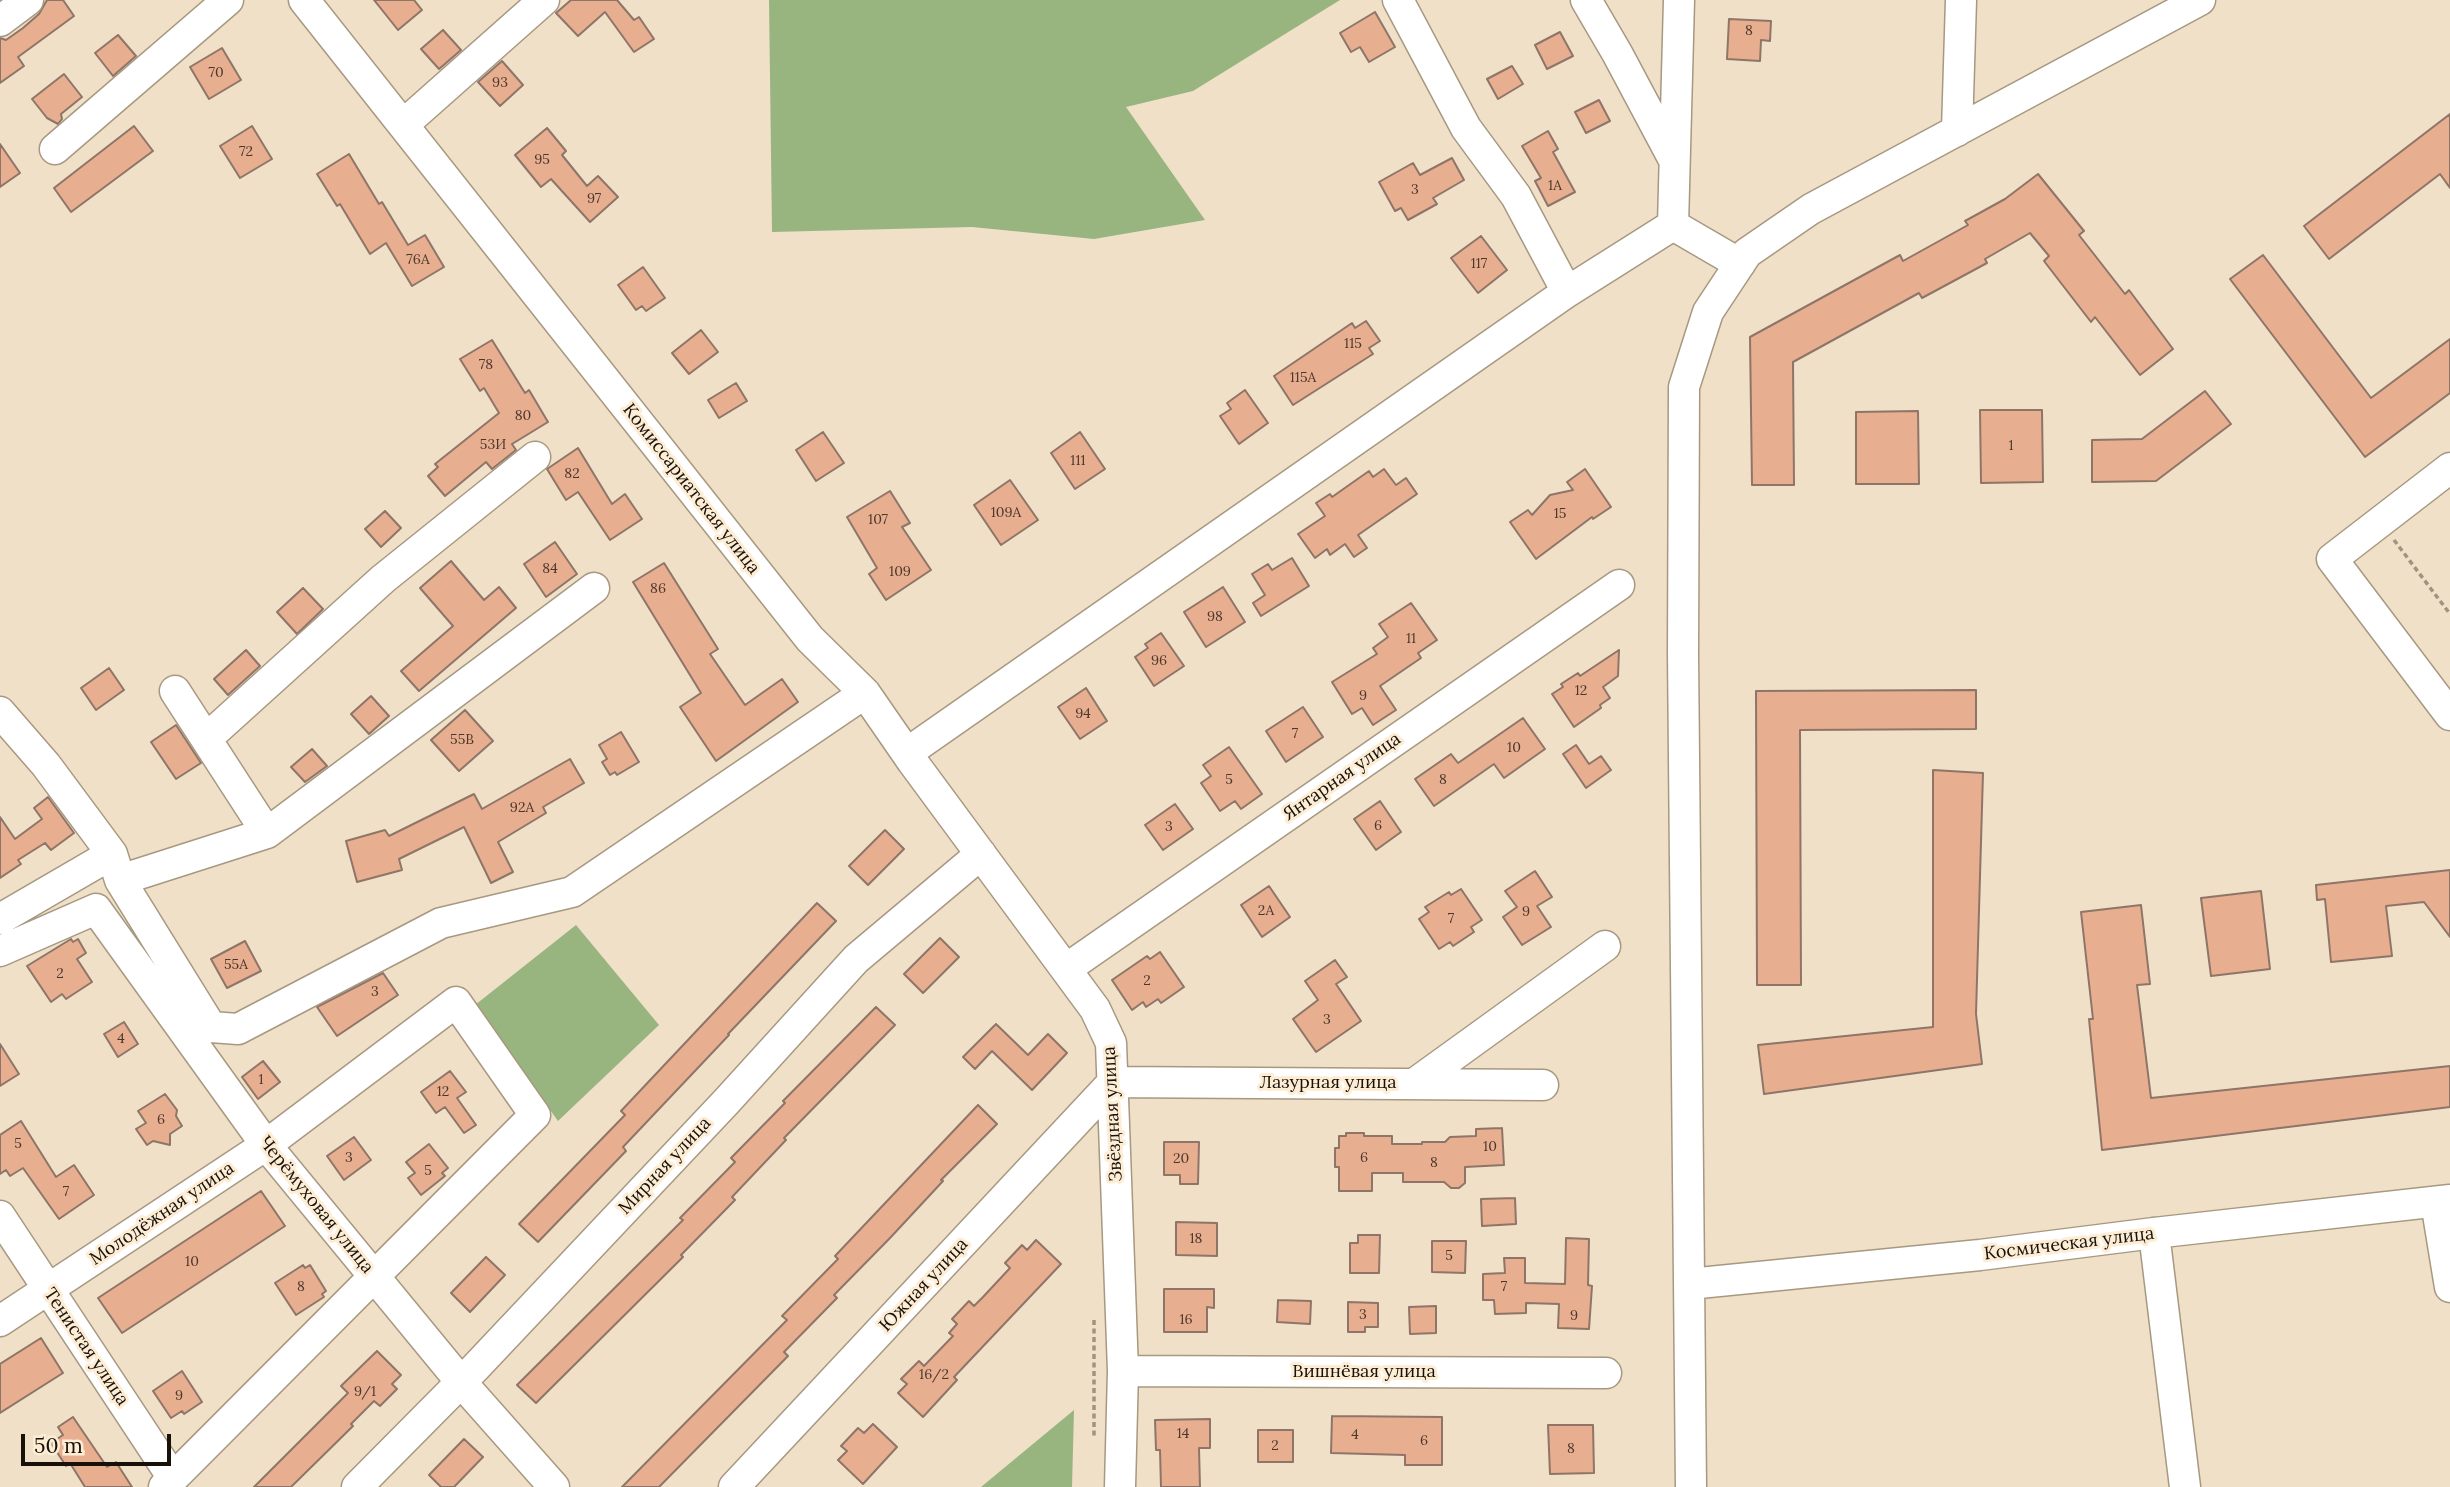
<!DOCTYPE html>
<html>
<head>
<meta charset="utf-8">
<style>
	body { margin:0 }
	#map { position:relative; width:2450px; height:1487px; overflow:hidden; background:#f0e0c8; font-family:Lora,serif }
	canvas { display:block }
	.scale { position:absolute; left:21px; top:1434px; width:150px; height:32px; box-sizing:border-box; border:4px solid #171109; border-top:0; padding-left:9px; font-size:21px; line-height:24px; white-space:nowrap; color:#171109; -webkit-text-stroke:5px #feedd5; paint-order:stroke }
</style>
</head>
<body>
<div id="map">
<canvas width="2450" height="1487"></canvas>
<div class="scale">50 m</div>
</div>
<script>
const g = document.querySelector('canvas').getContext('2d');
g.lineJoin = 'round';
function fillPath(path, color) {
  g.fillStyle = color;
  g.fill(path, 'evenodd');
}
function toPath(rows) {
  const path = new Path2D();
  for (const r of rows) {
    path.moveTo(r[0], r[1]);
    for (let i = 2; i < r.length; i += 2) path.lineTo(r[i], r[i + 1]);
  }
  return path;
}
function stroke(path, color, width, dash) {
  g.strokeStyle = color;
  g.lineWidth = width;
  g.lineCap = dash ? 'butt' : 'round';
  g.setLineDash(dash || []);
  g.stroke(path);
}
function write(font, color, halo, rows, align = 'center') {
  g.font = font + ' Lora,serif';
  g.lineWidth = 6;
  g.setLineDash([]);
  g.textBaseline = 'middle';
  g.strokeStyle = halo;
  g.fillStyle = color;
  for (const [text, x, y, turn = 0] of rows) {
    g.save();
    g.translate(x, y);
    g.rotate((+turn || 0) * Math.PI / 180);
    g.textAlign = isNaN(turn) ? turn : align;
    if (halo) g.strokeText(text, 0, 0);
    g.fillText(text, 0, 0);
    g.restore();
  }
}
const forest = toPath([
	[769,0,1340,0,1193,91,1126,107,1205,220,1094,239,972,227,772,232],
	[576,925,659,1025,558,1121,475,1005],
	[1074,1410,1072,1487,981,1487]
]);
const building = toPath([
	[47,0,63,0,74,16,18,57,24,66,0,83,0,38,6,40,23,28,39,14,47,0],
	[374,0,414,0,422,10,398,30,374,0],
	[571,0,617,0,634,20,639,17,654,39,634,52,605,12,578,36,556,13,571,0],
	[1375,12,1395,47,1369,62,1360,47,1351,52,1340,33,1375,12],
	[1729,19,1771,21,1770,41,1761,40,1760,61,1727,59,1729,19],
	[443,30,461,50,439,69,421,49,443,30],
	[1560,32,1573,56,1547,69,1535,45,1560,32],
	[118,35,136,56,113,76,95,53,118,35],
	[222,48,241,80,209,99,190,67,222,48],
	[502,61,523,85,500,106,478,82,502,61],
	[1512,66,1523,84,1498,99,1487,79,1512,66],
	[64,74,82,97,61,114,62,119,58,124,47,118,32,99,64,74],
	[1599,100,1610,121,1586,133,1575,112,1599,100],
	[2450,114,2450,188,2440,174,2329,259,2304,226,2450,114],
	[134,126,153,151,71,212,54,188,134,126],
	[252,126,272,159,240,178,220,146,252,126],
	[547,128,566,151,562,155,587,186,598,176,618,197,590,222,551,179,541,187,515,155,547,128],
	[1548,131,1558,149,1553,152,1575,192,1548,206,1535,181,1541,178,1522,146,1548,131],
	[0,144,20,173,0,187,0,144],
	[349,154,379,204,382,202,408,245,425,235,444,267,412,286,386,243,370,254,340,204,337,206,317,174,349,154],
	[1452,158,1464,180,1433,198,1437,204,1408,220,1401,208,1395,211,1379,182,1413,163,1420,175,1452,158],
	[2038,174,2084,231,2079,235,2125,294,2129,290,2173,349,2140,375,2095,317,2091,322,2044,261,2049,256,2030,233,1985,259,1987,263,1922,298,1919,293,1793,362,1794,485,1752,485,1750,337,1900,255,1903,261,1968,225,1965,221,2005,199,2038,174],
	[1481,236,1507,270,1478,293,1451,258,1481,236],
	[2263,255,2371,398,2450,339,2450,393,2365,457,2230,279,2263,255],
	[643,267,665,298,646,311,642,306,636,310,618,285,643,267],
	[1366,321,1380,341,1369,348,1373,354,1293,405,1274,376,1352,323,1355,328,1366,321],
	[701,330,718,352,689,374,672,353,701,330],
	[492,340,525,393,529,390,548,422,512,444,516,450,492,469,486,462,445,496,428,476,438,467,435,464,499,413,484,388,480,391,460,359,492,340],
	[736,383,747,401,719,418,708,400,736,383],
	[1245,390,1268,423,1239,444,1220,416,1231,409,1227,403,1245,390],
	[2205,391,2231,424,2156,481,2092,482,2092,440,2142,439,2205,391],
	[1980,410,2042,410,2043,482,1981,483,1980,410],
	[1918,411,1919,484,1856,484,1856,412,1918,411],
	[823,432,844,463,816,481,796,450,823,432],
	[1080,432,1105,469,1075,489,1051,453,1080,432],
	[578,448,612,504,625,494,642,519,610,540,578,492,566,500,547,469,578,448],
	[1384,469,1396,485,1406,478,1417,494,1358,535,1367,548,1354,557,1345,544,1330,555,1327,549,1315,558,1298,534,1325,516,1316,503,1330,494,1332,497,1369,471,1373,477,1384,469],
	[1585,469,1611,507,1593,519,1592,517,1536,559,1510,522,1528,510,1532,515,1550,495,1573,490,1567,482,1585,469],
	[1010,480,1038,520,1001,545,974,505,1010,480],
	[890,491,910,523,902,527,931,570,886,600,869,574,877,568,847,517,890,491],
	[385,511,401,528,381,547,365,529,385,511],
	[555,542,577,574,546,597,524,564,555,542],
	[1292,558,1309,586,1261,616,1253,603,1265,595,1252,574,1268,564,1272,570,1292,558],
	[451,561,484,600,499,587,516,608,419,691,401,671,453,626,420,588,451,561],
	[664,563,718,649,710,654,745,705,782,679,798,702,716,761,680,707,701,693,633,582,664,563],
	[1223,587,1245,622,1206,647,1184,612,1223,587],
	[303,588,323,609,297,634,277,612,303,588],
	[1411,603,1437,640,1418,653,1421,658,1380,686,1396,710,1373,725,1362,708,1352,714,1332,682,1377,654,1373,648,1388,637,1379,624,1411,603],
	[1161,633,1184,666,1154,686,1135,657,1148,648,1145,644,1161,633],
	[246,650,260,666,228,695,214,679,246,650],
	[1619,650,1618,676,1603,687,1610,698,1600,705,1601,708,1574,727,1552,694,1563,687,1561,684,1578,673,1580,676,1619,650],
	[109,668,124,690,96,710,81,688,109,668],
	[1086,688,1107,721,1080,739,1058,707,1086,688],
	[1976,690,1976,729,1800,730,1801,985,1757,985,1756,691,1976,690],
	[371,696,389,716,369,734,351,714,371,696],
	[1303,707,1323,737,1286,762,1266,731,1303,707],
	[465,710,493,741,459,771,431,740,465,710],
	[1523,718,1545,749,1504,778,1494,764,1434,806,1415,779,1451,754,1458,763,1523,718],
	[176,725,201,763,176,779,151,742,176,725],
	[621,732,639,762,617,775,615,772,610,775,602,762,607,759,599,745,621,732],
	[1576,745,1589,764,1601,756,1611,770,1586,788,1563,754,1576,745],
	[1229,747,1262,794,1241,809,1235,801,1220,811,1201,783,1211,776,1203,765,1229,747],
	[312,749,327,766,305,782,291,767,312,749],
	[570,759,584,783,543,807,546,813,498,842,513,872,491,883,464,827,399,859,402,870,357,882,346,841,385,830,389,836,474,794,482,809,570,759],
	[1933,770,1983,773,1976,1014,1982,1064,1764,1094,1758,1045,1933,1027,1933,770],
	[48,797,74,833,51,850,45,843,18,860,21,864,0,878,0,817,15,839,42,819,34,808,48,797],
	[1380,801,1401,832,1376,850,1354,819,1380,801],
	[1175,804,1193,829,1163,850,1145,825,1175,804],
	[885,830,904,849,868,885,849,866,885,830],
	[2450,870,2450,937,2424,902,2386,906,2392,956,2331,962,2325,899,2317,900,2316,885,2450,870],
	[1535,871,1552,897,1537,906,1551,927,1522,945,1503,917,1517,907,1505,891,1535,871],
	[1269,886,1290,917,1262,937,1241,905,1269,886],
	[1461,889,1482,920,1471,927,1474,932,1453,946,1450,942,1439,949,1419,919,1429,912,1425,907,1449,892,1451,895,1461,889],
	[2261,891,2270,969,2211,976,2201,898,2261,891],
	[817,903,836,921,728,1034,729,1035,623,1147,626,1151,538,1242,519,1224,625,1115,621,1111,817,903],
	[2141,905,2150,984,2137,985,2151,1098,2450,1066,2450,1107,2102,1150,2089,1019,2093,1019,2081,912,2141,905],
	[940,938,959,957,923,993,904,974,940,938],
	[71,939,73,942,78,939,86,953,77,959,92,982,66,999,62,994,51,1002,27,966,71,939],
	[245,941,261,971,227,988,211,959,245,941],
	[1160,952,1184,987,1161,1003,1158,999,1146,1007,1143,1002,1132,1010,1112,980,1147,956,1150,959,1160,952],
	[1335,960,1347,977,1336,984,1361,1021,1316,1052,1293,1019,1318,1000,1305,981,1335,960],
	[383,973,398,995,337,1036,317,1007,383,973],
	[876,1007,895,1025,784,1138,786,1140,732,1197,735,1200,681,1255,683,1257,536,1403,517,1385,683,1220,680,1218,735,1162,731,1158,785,1103,783,1101,876,1007],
	[124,1022,138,1044,118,1057,104,1034,124,1022],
	[996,1024,1028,1055,1048,1034,1067,1053,1032,1090,992,1051,975,1069,963,1057,996,1024],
	[0,1044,19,1074,0,1086,0,1044],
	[263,1061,280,1082,258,1099,242,1077,263,1061],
	[450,1071,466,1092,457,1098,476,1125,464,1133,445,1107,436,1113,421,1092,450,1071],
	[165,1094,177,1110,176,1116,182,1126,170,1134,170,1145,153,1141,147,1145,136,1129,146,1123,138,1111,165,1094],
	[978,1105,997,1124,941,1180,943,1181,890,1238,834,1295,837,1298,784,1352,788,1356,659,1487,622,1487,787,1320,782,1316,838,1259,835,1256,978,1105],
	[21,1121,56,1177,74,1165,94,1195,59,1219,23,1168,10,1176,6,1170,0,1174,0,1135,21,1121],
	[1502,1128,1504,1165,1465,1167,1465,1183,1459,1188,1451,1188,1444,1182,1403,1182,1403,1173,1372,1173,1372,1191,1339,1191,1339,1167,1335,1167,1335,1148,1339,1148,1339,1136,1346,1136,1346,1133,1364,1133,1364,1136,1392,1136,1392,1144,1422,1144,1422,1142,1445,1142,1450,1137,1476,1136,1476,1129,1502,1128],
	[354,1137,371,1160,344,1180,327,1156,354,1137],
	[1164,1142,1199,1142,1198,1184,1180,1184,1180,1175,1164,1175,1164,1142],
	[429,1144,448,1168,442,1173,445,1176,421,1195,408,1178,415,1173,406,1162,429,1144],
	[261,1191,285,1226,122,1333,98,1298,261,1191],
	[1515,1198,1516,1224,1482,1226,1481,1199,1515,1198],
	[1176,1222,1217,1223,1217,1256,1176,1255,1176,1222],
	[1358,1235,1380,1235,1379,1273,1350,1273,1350,1243,1358,1243,1358,1235],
	[1566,1238,1589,1239,1588,1285,1592,1286,1589,1329,1558,1328,1559,1304,1526,1303,1526,1313,1495,1314,1494,1300,1483,1300,1483,1274,1505,1273,1504,1258,1525,1258,1525,1283,1565,1284,1566,1238],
	[1036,1240,1061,1264,954,1377,957,1380,923,1417,898,1393,907,1384,901,1379,919,1361,924,1366,953,1336,949,1333,957,1324,952,1319,969,1301,974,1306,983,1297,1010,1268,1005,1263,1022,1245,1027,1250,1036,1240],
	[1432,1241,1466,1241,1465,1273,1432,1272,1432,1241],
	[486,1257,505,1275,470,1312,451,1293,486,1257],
	[303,1265,305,1268,310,1265,326,1291,322,1294,324,1297,296,1315,275,1283,303,1265],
	[1164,1289,1214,1289,1214,1308,1207,1307,1207,1332,1164,1332,1164,1289],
	[1278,1300,1311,1301,1310,1324,1277,1322,1278,1300],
	[1348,1302,1378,1303,1378,1327,1365,1327,1365,1332,1348,1332,1348,1302],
	[1436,1306,1436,1333,1410,1334,1409,1307,1436,1306],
	[41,1338,63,1373,0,1413,0,1364,41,1338],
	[377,1351,401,1375,392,1384,397,1389,380,1406,374,1401,351,1424,353,1426,291,1487,254,1487,348,1393,341,1386,377,1351],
	[182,1371,202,1402,184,1414,182,1411,171,1418,153,1391,182,1371],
	[1332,1416,1442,1417,1442,1465,1405,1465,1405,1455,1331,1453,1332,1416],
	[73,1417,107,1467,116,1462,132,1487,85,1487,70,1463,66,1466,51,1443,63,1435,58,1427,73,1417],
	[1210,1419,1210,1448,1199,1448,1200,1487,1161,1487,1160,1450,1156,1450,1155,1420,1210,1419],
	[873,1424,897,1447,863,1484,838,1460,847,1451,841,1446,858,1428,864,1433,873,1424],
	[1548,1425,1593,1425,1594,1473,1550,1474,1548,1425],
	[1258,1430,1293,1430,1293,1462,1258,1462,1258,1430],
	[464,1439,483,1457,454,1487,441,1487,429,1475,464,1439]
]);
const path = toPath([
	[2394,540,2450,614],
	[1094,1320,1094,1438]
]);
const minor = toPath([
	[1398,0,1466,128,1516,196,1567,292],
	[1586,0,1617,53,1674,160],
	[0,21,28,0],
	[403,125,544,0],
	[1957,131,1961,0],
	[55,149,228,0],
	[1673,225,1679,0],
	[1673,225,1740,264],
	[2450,468,2332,559,2450,715],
	[175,691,267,833],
	[865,693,912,761,1095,1009,1111,1043,1123,1371,1120,1487],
	[0,712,46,765,112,854,120,880,211,1027,238,1029,441,923,572,892,865,693,810,639,304,0],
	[206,739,383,579,535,457],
	[907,753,1567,292,1673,225],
	[120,880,267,833,594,588],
	[0,919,112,854],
	[0,951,96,909,266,1145,461,1382,554,1487],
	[1066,969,1619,585],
	[1414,1084,1605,946],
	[2436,1202,2450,1287],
	[0,1216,173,1478],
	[2154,1233,2185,1487],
	[1689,1284,1980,1255,2154,1233,2450,1200],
	[0,1321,266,1145,456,1002,535,1115,164,1487],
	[1123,1371,1606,1373],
	[357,1487,475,1368,726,1102,856,959,981,854],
	[734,1487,1113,1082,1543,1085],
	[1691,1487,1683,654,1684,387,1708,312,1747,253,1811,209,2200,0]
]);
const numberNames = [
	["8",1749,31],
	["70",216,73],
	["93",500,83],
	["72",246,152],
	["95",542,160],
	["1А",1555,186],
	["3",1415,190],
	["97",594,199],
	["76А",418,260],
	["117",1479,264],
	["115",1353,344],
	["78",486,365],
	["115А",1303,378],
	["80",523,416],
	["53И",493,445],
	["1",2011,446],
	["111",1078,461],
	["82",572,474],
	["109А",1006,513],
	["15",1560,514],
	["107",878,520],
	["84",550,569],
	["109",900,572],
	["86",658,589],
	["98",1215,617],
	["11",1411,639],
	["96",1159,661],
	["12",1581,691],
	["9",1363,696],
	["94",1083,714],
	["7",1295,734],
	["55В",462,740],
	["10",1514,748],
	["5",1229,780],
	["8",1443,780],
	["92А",522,808],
	["6",1378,826],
	["3",1169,827],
	["2А",1266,911],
	["9",1526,912],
	["7",1451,919],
	["55А",236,965],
	["2",60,974],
	["2",1147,981],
	["3",375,992],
	["3",1327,1020],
	["4",121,1039],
	["1",261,1080],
	["12",443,1092],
	["6",161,1120],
	["5",18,1144],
	["10",1490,1147],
	["3",349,1158],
	["6",1364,1158],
	["20",1181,1159],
	["8",1434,1163],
	["5",428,1171],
	["7",66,1192],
	["18",1196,1239],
	["5",1449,1256],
	["10",192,1262],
	["8",301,1287],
	["7",1504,1287],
	["3",1363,1315],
	["9",1574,1316],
	["16",1186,1320],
	["16/2",934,1375],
	["9/1",365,1392],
	["9",179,1396],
	["14",1183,1434],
	["4",1355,1435],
	["6",1424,1441],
	["2",1275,1446],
	["8",1571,1449]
];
const streetNames = [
	["Комиссариатская улица",691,489,52],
	["Янтарная улица",1342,777,-35],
	["Лазурная улица",1328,1083],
	["Звёздная улица",1113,1114,-93],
	["Мирная улица",665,1166,-47],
	["Черёмуховая улица",316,1205,51],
	["Молодёжная улица",162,1214,-34],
	["Космическая улица",2069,1244,-7],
	["Южная улица",924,1285,-47],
	["Тенистая улица",86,1347,56],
	["Вишнёвая улица",1364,1372]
];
fillPath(forest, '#99b57f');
fillPath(building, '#e8ae90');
stroke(building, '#8e7568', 2);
stroke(minor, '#a79881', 33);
stroke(path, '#a09381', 3.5, [5, 3.5]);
stroke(minor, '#fff', 30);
write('14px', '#4b382b', null, numberNames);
write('18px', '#171109', '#feedd5', streetNames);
</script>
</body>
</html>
